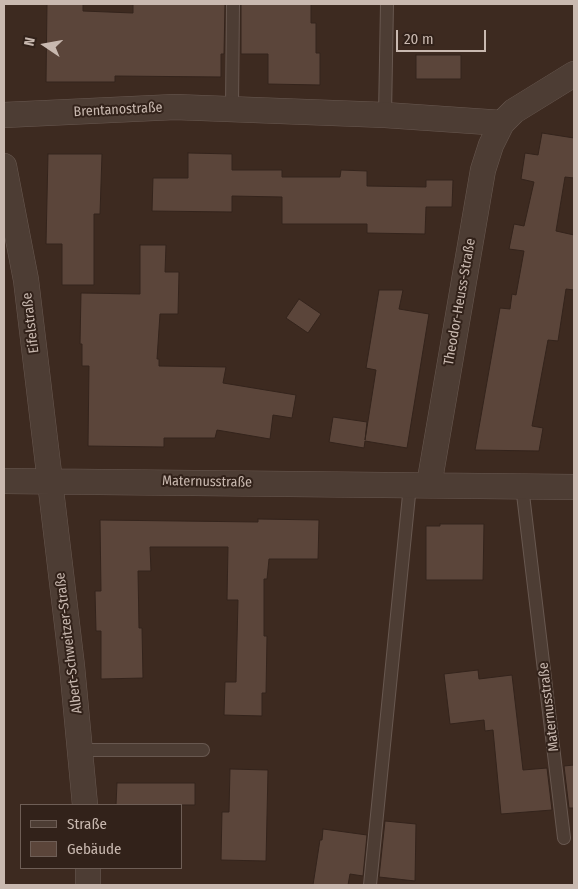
<!DOCTYPE html>
<html>
<head>
<meta charset="utf-8">
<style>
	body { margin:0 }
	#map { position:relative; width:578px; height:889px; overflow:hidden; background:#3d2a20; font-family:"Fira Sans Condensed",sans-serif }
	canvas { display:block }
	.frame { position:absolute; inset:0; border:5px solid #c9b9b0; pointer-events:none }
	.legend { position:absolute; left:20px; top:804px; width:162px; height:65px; box-sizing:border-box; background:#32221a; border:1px solid #6e5e56; margin:0; padding:6px 9px; list-style:none; font-size:15px; color:#c9b9b0 }
	.legend li { display:flex; align-items:center; gap:10px; height:25px }
	.legend b { width:25px; border:1px solid #6e5e56 }
	.north { position:absolute; left:20px; top:20px; width:50px; height:50px; -webkit-text-stroke:4px #32221a; paint-order:stroke; rotate:282deg; font-size:14px; font-weight:700; line-height:20px; text-align:center; color:#c9b9b0 }
	.north::after { content:''; display:block; margin:auto; width:18px; height:22px; background:#c9b9b0; clip-path:polygon(50% 0,100% 100%,50% 72%,0 100%) }
	.scale { position:absolute; left:396px; top:30px; width:90px; height:22px; box-sizing:border-box; border:2px solid #c9b9b0; border-top:0; padding-left:6px; font-size:15px; line-height:18px; white-space:nowrap; color:#c9b9b0; -webkit-text-stroke:4px #32221a; paint-order:stroke }
</style>
</head>
<body>
<div id="map">
<canvas width="578" height="889"></canvas>
<div class="frame"></div>
<ul class="legend">
<li><b style="height:6px;background:#4d3d34"></b>Straße</li>
<li><b style="height:14px;background:#5b453a"></b>Gebäude</li>
</ul>
<div class="north">N</div>
<div class="scale">20 m</div>
</div>
<script>
const g = document.querySelector('canvas').getContext('2d');
g.lineJoin = 'round';
function fillPath(path, color) {
  g.fillStyle = color;
  g.fill(path, 'evenodd');
}
function toPath(rows) {
  const path = new Path2D();
  for (const r of rows) {
    path.moveTo(r[0], r[1]);
    for (let i = 2; i < r.length; i += 2) path.lineTo(r[i], r[i + 1]);
  }
  return path;
}
function stroke(path, color, width, dash) {
  g.strokeStyle = color;
  g.lineWidth = width;
  g.lineCap = dash ? 'butt' : 'round';
  g.setLineDash(dash || []);
  g.stroke(path);
}
function write(font, color, halo, rows, align = 'center') {
  g.font = font + ' "Fira Sans Condensed",sans-serif';
  g.lineWidth = 4;
  g.setLineDash([]);
  g.textBaseline = 'middle';
  g.strokeStyle = halo;
  g.fillStyle = color;
  for (const [text, x, y, turn = 0] of rows) {
    g.save();
    g.translate(x, y);
    g.rotate((+turn || 0) * Math.PI / 180);
    g.textAlign = isNaN(turn) ? turn : align;
    if (halo) g.strokeText(text, 0, 0);
    g.fillText(text, 0, 0);
    g.restore();
  }
}
const building = toPath([
	[47,4,83,4,83,11,133,13,133,4,225,4,224,54,221,54,221,77,115,76,115,82,46,82,47,4],
	[241,4,311,4,311,23,316,23,316,53,320,53,320,85,268,84,268,54,241,54,241,4],
	[416,55,461,55,461,79,416,79,416,55],
	[542,133,574,138,574,178,565,177,556,231,574,235,574,290,566,289,558,341,548,340,532,426,543,428,539,451,475,450,500,308,510,309,512,294,516,295,524,251,509,249,514,224,524,226,534,182,521,179,525,153,538,155,542,133],
	[188,153,232,154,232,170,282,170,282,177,340,177,341,170,367,171,367,186,426,187,426,180,453,180,452,207,426,207,425,234,367,233,367,224,282,224,282,197,232,196,232,212,152,211,153,178,188,178,188,153],
	[48,154,102,154,100,214,94,214,94,285,62,285,62,244,46,244,48,154],
	[140,245,166,245,165,272,179,272,178,314,160,314,157,359,159,359,159,366,226,367,223,383,296,395,292,418,273,415,270,439,217,430,215,438,164,438,164,447,88,446,89,366,82,366,82,344,80,344,81,293,140,294,140,245],
	[379,290,403,290,399,309,429,314,407,448,365,441,364,448,329,442,333,417,367,422,365,440,376,370,366,368,379,290],
	[299,299,321,314,308,333,286,318,299,299],
	[258,519,319,520,318,559,269,559,267,579,264,579,264,636,267,636,266,693,262,693,262,716,224,715,225,682,236,682,238,600,227,600,228,547,150,547,151,571,138,571,139,628,142,628,143,678,101,679,101,631,96,631,95,591,101,591,100,520,258,522,258,519],
	[440,524,484,524,483,580,426,580,426,526,440,526,440,524],
	[478,670,479,679,512,675,523,770,547,768,552,810,501,814,493,730,485,731,484,720,450,724,444,674,478,670],
	[574,765,574,808,569,808,564,766,574,765],
	[230,769,268,770,266,861,221,860,222,812,229,812,230,769],
	[117,783,195,783,195,805,116,805,117,783],
	[385,821,416,824,415,881,379,877,385,821],
	[323,829,367,835,363,876,350,874,348,885,313,885,320,840,322,840,323,829]
]);
const lane = toPath([
	[232,108,233,4],
	[385,115,387,4],
	[522,486,564,838],
	[81,750,203,750],
	[370,885,410,485]
]);
const street = toPath([
	[4,115,175,107,385,115,502,123,514,111,574,74],
	[4,166,26,280,72,666,85,805],
	[4,481,574,487],
	[429,485,483,170,491,145,502,123],
	[88,868,88,885]
]);
const streetNames = [
	["Brentanostraße",118,110,-3],
	["Theodor-Heuss-Straße",460,302,-80],
	["Eifelstraße",31,323,-97],
	["Maternusstraße",207,482,1],
	["Albert-Schweitzer-Straße",69,643,-97],
	["Maternusstraße",549,707,-97]
];
fillPath(building, '#5b453a');
stroke(building, '#34241c', 1);
stroke(lane, '#685850', 14);
stroke(street, '#685850', 26);
stroke(lane, '#4d3d34', 12);
stroke(street, '#4d3d34', 25);
write('14px', '#c9b9b0', '#32221a', streetNames);
</script>
</body>
</html>
